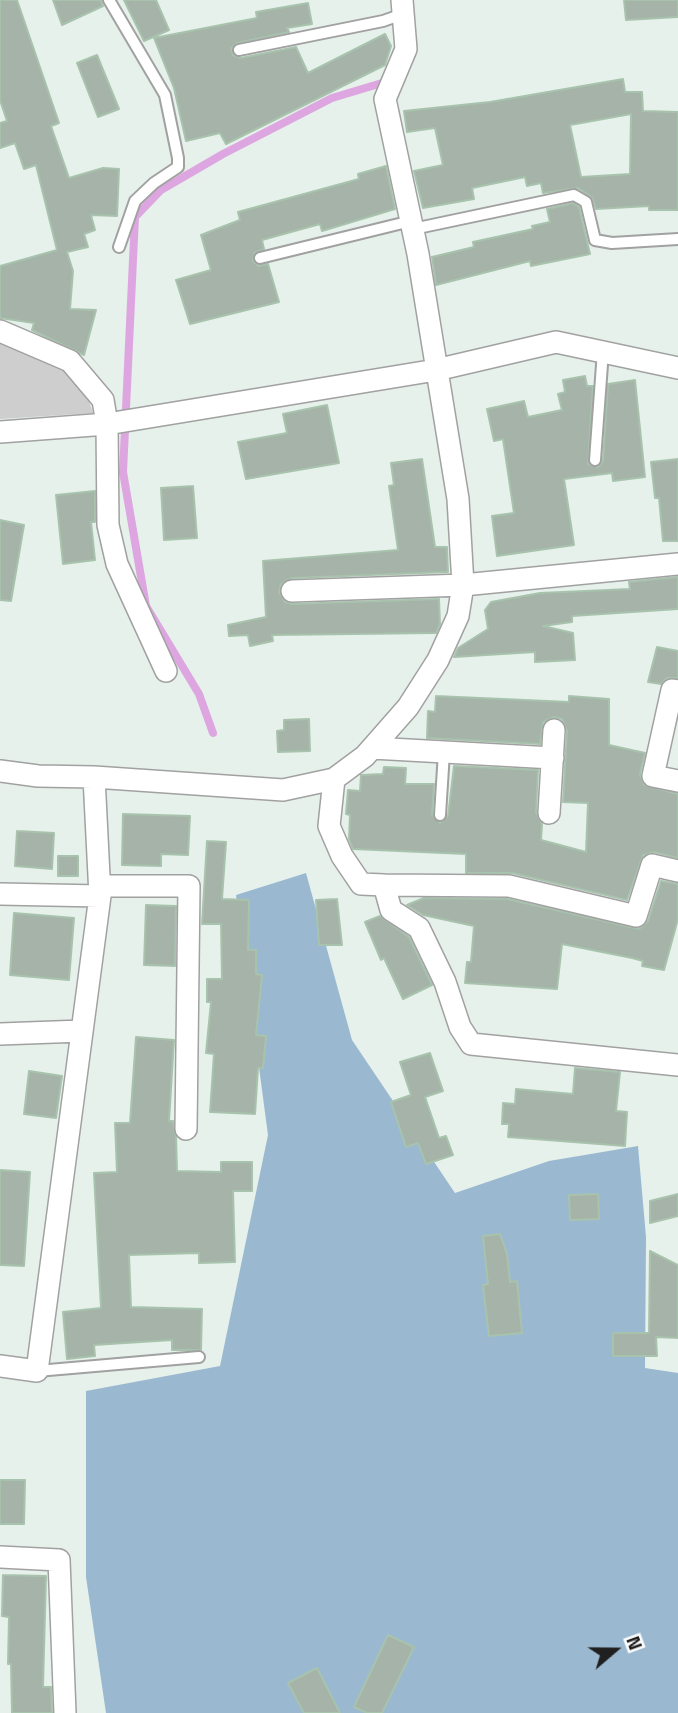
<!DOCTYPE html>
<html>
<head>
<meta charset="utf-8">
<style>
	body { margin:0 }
	#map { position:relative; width:678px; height:1713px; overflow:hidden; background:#e7f1eb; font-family:"Titillium Web",sans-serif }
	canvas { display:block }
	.north { position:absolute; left:580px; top:1615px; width:70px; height:70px; -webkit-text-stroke:5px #fff; paint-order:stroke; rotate:70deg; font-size:19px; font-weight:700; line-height:28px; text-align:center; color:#202020 }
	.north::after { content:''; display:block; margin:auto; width:24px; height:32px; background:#202020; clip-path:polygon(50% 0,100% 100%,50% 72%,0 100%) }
</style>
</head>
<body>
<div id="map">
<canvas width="678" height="1713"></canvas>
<div class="north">N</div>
</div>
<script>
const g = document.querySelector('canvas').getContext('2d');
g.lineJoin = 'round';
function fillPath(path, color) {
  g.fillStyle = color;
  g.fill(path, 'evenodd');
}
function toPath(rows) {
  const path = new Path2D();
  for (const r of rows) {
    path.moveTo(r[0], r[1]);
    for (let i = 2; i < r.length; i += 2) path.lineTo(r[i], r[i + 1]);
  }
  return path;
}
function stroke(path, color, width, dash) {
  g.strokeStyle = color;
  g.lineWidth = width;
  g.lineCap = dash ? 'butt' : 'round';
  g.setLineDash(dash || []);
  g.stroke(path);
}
const religious = toPath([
	[0,337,64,367,87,395,93,413,0,419]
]);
const forest = toPath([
	[306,873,352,1040,455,1193,549,1161,638,1146,646,1237,645,1368,678,1373,678,1713,106,1713,86,1577,86,1391,220,1366,268,1135,236,895]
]);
const stream = toPath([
	[213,733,199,694,146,606,123,472,135,217,161,190,223,154,332,98,382,83]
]);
const building = toPath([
	[0,0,17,0,59,123,51,126,69,178,103,168,119,169,117,216,91,215,95,230,84,234,88,247,67,252,73,271,70,309,96,310,84,355,32,330,34,323,0,318,0,266,57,250,36,165,24,169,15,143,0,148,0,123,7,121,0,100,0,0],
	[53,0,101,0,103,6,62,25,53,0],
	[124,0,156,0,169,30,144,41,124,0],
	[624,0,678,0,678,17,626,20,624,0],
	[308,3,312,24,287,28,289,32,237,43,231,48,233,55,241,58,296,47,308,73,385,34,391,46,385,65,226,144,220,133,186,141,174,88,154,38,257,18,256,12,308,3],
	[97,55,119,109,98,117,77,63,97,55],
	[623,79,625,92,642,92,643,111,678,112,678,210,649,210,649,206,596,209,592,197,578,188,543,193,541,183,527,186,525,177,472,188,474,199,423,208,414,171,443,165,435,128,407,132,404,111,490,102,623,79],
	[631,114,630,174,581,177,570,125,631,114],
	[386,166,395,209,322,231,320,224,262,240,264,249,254,253,253,261,258,266,268,264,279,302,190,324,176,280,211,270,201,235,240,220,238,212,359,179,358,174,386,166],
	[573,203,579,207,590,254,531,266,530,261,436,285,432,257,474,247,473,242,533,229,532,226,550,222,547,209,573,203],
	[585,376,587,386,593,386,588,464,598,467,603,461,608,384,635,380,645,477,613,481,612,473,564,479,574,545,497,556,492,516,514,513,503,439,494,441,487,409,524,401,528,417,562,410,558,394,565,392,563,380,585,376],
	[327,405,339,463,246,479,238,442,287,433,283,414,327,405],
	[422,459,435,547,447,547,448,572,292,578,281,584,279,592,285,602,292,604,439,599,440,624,436,633,272,635,273,641,250,646,248,635,229,636,228,625,266,617,263,561,398,550,389,486,394,485,391,463,422,459],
	[678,459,678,541,663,541,659,498,655,498,651,462,678,459],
	[193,486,197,538,164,540,161,488,193,486],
	[95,491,95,522,91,522,95,560,63,564,56,495,95,491],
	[0,520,24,525,11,601,0,600,0,520],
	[678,577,678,609,572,616,572,622,543,626,573,633,575,660,535,662,535,652,454,657,458,648,488,629,485,610,491,602,540,593,630,589,629,582,678,577],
	[657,647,678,651,678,678,667,678,661,684,648,682,657,647],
	[436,696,569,702,569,696,609,699,609,745,645,753,640,774,644,785,678,794,678,858,654,852,643,855,627,900,512,873,466,873,466,854,353,849,349,839,350,815,346,814,348,790,360,791,361,775,383,774,384,767,406,768,405,784,434,784,432,815,440,823,448,816,454,766,538,770,536,812,542,824,541,840,586,852,588,803,563,802,567,731,562,719,554,717,543,722,540,744,427,738,428,711,435,712,436,696],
	[309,719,310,751,278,752,277,731,284,730,284,720,309,719],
	[123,814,190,816,188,855,161,854,161,866,122,865,123,814],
	[17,831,54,833,52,869,15,866,17,831],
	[207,841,226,842,222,899,249,900,248,950,256,950,256,974,262,975,256,1035,266,1036,263,1068,258,1068,255,1114,210,1112,214,1054,206,1053,211,1002,207,1002,207,979,222,979,221,924,202,924,207,841],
	[58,856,78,856,78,876,58,876,58,856],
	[661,881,678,884,678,919,664,970,642,966,643,961,632,958,562,944,557,989,465,983,467,962,471,962,474,926,423,915,407,905,424,898,507,899,639,929,648,921,661,881],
	[337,899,342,945,319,945,316,900,337,899],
	[146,905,176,906,175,966,144,965,146,905],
	[14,913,74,918,69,980,10,975,14,913],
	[380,916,409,937,432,985,403,999,384,958,381,960,365,922,380,916],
	[136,1037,174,1040,169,1121,173,1121,176,1137,177,1171,221,1172,221,1162,252,1162,252,1191,233,1191,235,1262,199,1263,199,1253,129,1255,131,1307,202,1309,201,1350,172,1350,172,1340,94,1345,95,1356,67,1359,63,1312,101,1308,94,1173,117,1172,115,1123,130,1123,136,1037],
	[430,1053,443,1091,425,1097,439,1138,446,1136,453,1155,426,1164,418,1143,406,1147,391,1102,411,1095,400,1062,430,1053],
	[575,1068,620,1072,616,1111,627,1112,625,1146,508,1137,509,1124,502,1124,503,1103,515,1104,516,1089,573,1094,575,1068],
	[29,1071,62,1076,56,1118,24,1114,29,1071],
	[0,1170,30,1172,24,1266,0,1265,0,1170],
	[598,1194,599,1219,570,1220,569,1195,598,1194],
	[678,1194,678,1216,650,1223,650,1201,678,1194],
	[500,1234,507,1254,510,1282,517,1281,522,1333,489,1336,483,1285,488,1284,483,1236,500,1234],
	[650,1251,678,1265,678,1338,656,1337,657,1356,613,1356,613,1333,649,1333,650,1251],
	[0,1480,25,1480,24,1524,0,1524,0,1480],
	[3,1575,46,1576,43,1687,51,1687,52,1713,12,1713,11,1664,8,1664,9,1617,2,1616,3,1575],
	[388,1635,414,1647,382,1713,367,1713,354,1707,388,1635],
	[317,1668,340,1713,304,1713,288,1683,317,1668]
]);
const lane = toPath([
	[109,0,165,95,178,158,178,167,154,183,135,201,119,247],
	[239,50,383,21,403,14],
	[413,229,574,195,586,202,595,240,612,243,678,239],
	[260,258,411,221],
	[595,460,603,351],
	[440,815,444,752],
	[37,1371,199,1357]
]);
const street = toPath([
	[0,331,70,361,103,400,107,424,108,525,117,564,166,671],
	[0,432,107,424,436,370,556,342,678,368],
	[292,591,463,585,678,564],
	[678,691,672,690,653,776,678,781],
	[372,748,553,758],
	[0,771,38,776,94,777,283,790,334,779,365,756,408,707,438,660,458,616,463,585,458,499,418,254,385,99,406,49,402,0],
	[334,779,329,826,342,856,361,884,384,885,391,910,419,928,445,982,460,1027,471,1044,678,1065],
	[549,813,554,730],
	[384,885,509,886,636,916,652,865,678,871],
	[100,886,189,886,186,1129],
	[0,894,100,896],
	[0,1034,82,1031],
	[0,1366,37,1371,100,896,94,777],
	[0,1557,59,1560,65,1713]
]);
fillPath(religious, '#cecece');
fillPath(forest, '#9ab9d1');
stroke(stream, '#dda6e0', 8);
fillPath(building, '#a6b3a8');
stroke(building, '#a8c3ad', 2);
stroke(lane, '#a1a1a1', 14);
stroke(street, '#a1a1a1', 24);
stroke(lane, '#fff', 10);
stroke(street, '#fff', 21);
</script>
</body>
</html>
